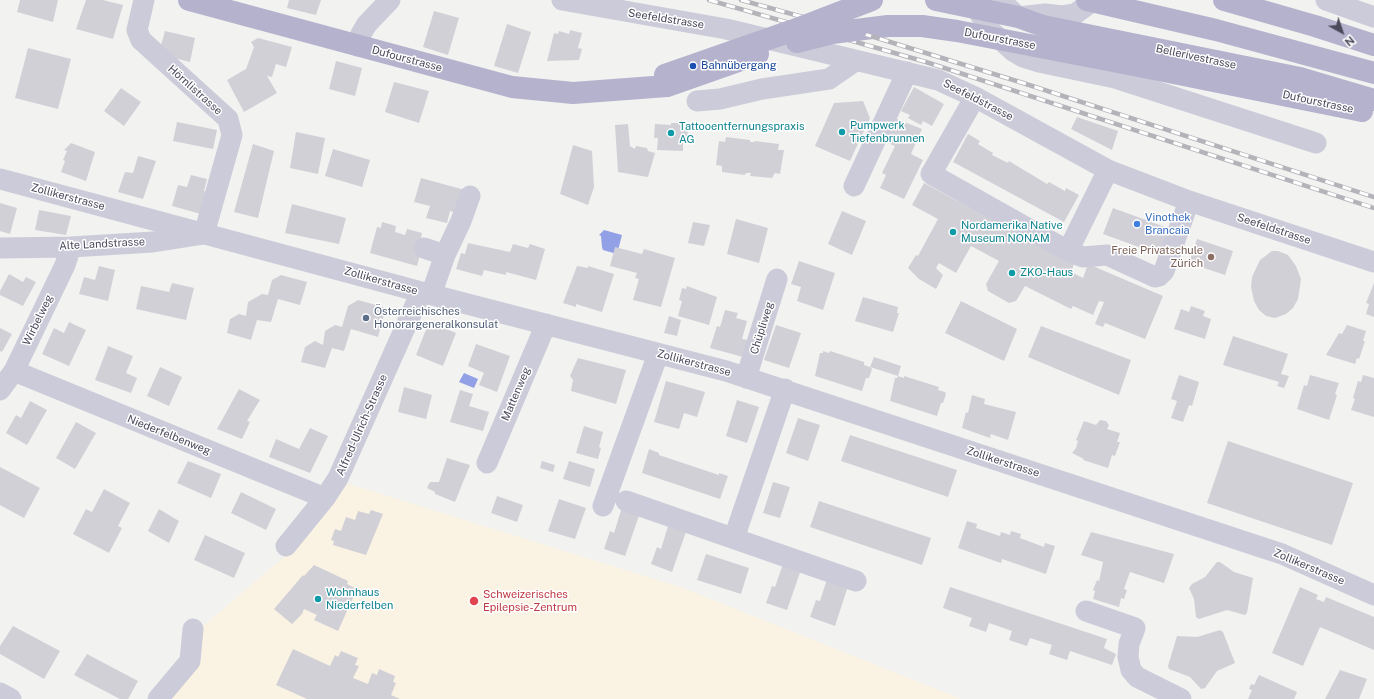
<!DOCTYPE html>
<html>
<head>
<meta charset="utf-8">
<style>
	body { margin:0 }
	#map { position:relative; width:1374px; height:699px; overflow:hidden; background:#f2f2f0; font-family:"Public Sans",sans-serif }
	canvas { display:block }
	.north { position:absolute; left:1322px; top:12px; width:40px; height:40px; -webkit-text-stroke:3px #fff; paint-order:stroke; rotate:140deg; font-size:11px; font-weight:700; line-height:16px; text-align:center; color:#4b495c }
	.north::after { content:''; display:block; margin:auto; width:14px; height:18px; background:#4b495c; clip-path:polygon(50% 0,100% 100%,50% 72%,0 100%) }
</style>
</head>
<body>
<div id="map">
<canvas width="1374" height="699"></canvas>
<div class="north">N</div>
</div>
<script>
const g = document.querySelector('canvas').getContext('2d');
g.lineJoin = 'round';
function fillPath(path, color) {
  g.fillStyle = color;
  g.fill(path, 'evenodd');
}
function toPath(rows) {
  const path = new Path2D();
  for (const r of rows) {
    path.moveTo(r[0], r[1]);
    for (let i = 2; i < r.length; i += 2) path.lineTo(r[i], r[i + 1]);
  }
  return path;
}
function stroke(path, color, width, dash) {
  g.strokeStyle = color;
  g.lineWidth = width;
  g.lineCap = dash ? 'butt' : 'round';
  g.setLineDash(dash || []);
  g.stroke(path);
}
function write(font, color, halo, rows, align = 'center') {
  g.font = font + ' "Public Sans",sans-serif';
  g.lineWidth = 3;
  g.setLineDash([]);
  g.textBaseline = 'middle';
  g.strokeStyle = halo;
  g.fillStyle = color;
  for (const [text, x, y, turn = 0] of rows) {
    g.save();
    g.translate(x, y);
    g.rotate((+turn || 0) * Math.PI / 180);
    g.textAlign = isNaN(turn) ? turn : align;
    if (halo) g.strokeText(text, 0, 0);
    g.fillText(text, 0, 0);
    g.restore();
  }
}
const medical = toPath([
	[346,483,683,588,961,699,168,699,201,628,286,555]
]);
const water = toPath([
	[604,230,622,235,617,254,603,250,602,247,601,236,599,235],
	[464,373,478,379,474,388,459,382]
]);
const building = toPath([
	[20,0,58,0,53,22,17,12],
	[86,0,103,0,123,5,113,39,76,29],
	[289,0,321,0,316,15,287,8],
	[434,11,459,18,448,55,423,47],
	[507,24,531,32,518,73,494,66],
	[570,30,582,33,578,48,582,49,579,60,547,61,554,33,558,34,559,31,569,34],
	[165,31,195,38,190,62,166,56,160,49],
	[258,38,292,47,286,67,276,64,272,77,267,76,277,93,244,112,227,80,246,69,254,47,251,42],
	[28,48,71,59,58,109,15,98],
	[336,61,362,68,355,96,329,89],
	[394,82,429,91,419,123,385,112],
	[914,87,944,104,932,126,923,121,921,125,908,118,910,115,901,111],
	[121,88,141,102,124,126,104,111],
	[863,101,870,118,850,161,815,146,834,103],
	[887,115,922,129,911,154,923,160,904,199,880,188,886,175,882,173,895,146,878,139],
	[1077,117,1118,131,1112,150,1071,129],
	[177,122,217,130,213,149,173,141],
	[671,123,684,123,683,129,688,129,687,142,683,142,683,151,657,150,658,138,654,138,655,124,671,125],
	[628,124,630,146,635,149,636,146,647,148,648,151,655,153,648,177,618,172,615,125],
	[296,132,325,138,318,174,290,168],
	[968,134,980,141,978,144,993,153,992,155,1008,163,1009,161,1047,184,1049,182,1065,191,1066,188,1079,195,1064,222,953,162],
	[726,137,750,140,750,142,754,142,755,141,779,144,778,150,784,150,780,174,775,173,772,178,750,176,751,173,746,173,745,175,722,172,722,166,716,165,719,141,725,142],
	[71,143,95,152,86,181,61,172,65,161,63,160,67,151,64,150],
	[253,144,274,151,258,218,234,212],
	[573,145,592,151,594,187,588,205,560,194],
	[333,149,370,160,362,187,325,176],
	[138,156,156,161,143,199,118,192,125,172,133,173],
	[191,175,207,179,204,191,207,192,201,214,172,206,178,185,187,187],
	[421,178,465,190,459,214,450,211,447,223,426,218,430,206,414,202],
	[924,183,1074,264,1071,272,1083,278,1088,264,1163,296,1145,339,1105,323,1103,327,1095,324,1104,302,1099,301,1093,315,1073,306,1071,309,1025,286,1016,301,1009,303,988,291,986,284,999,261,971,246,956,273,939,263,936,268,943,275,936,289,919,279,908,268,916,255,918,256,938,219,912,205],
	[0,203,17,208,10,234,0,231],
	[292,204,346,218,339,244,285,233],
	[1113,208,1176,231,1166,257,1103,234],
	[39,210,71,216,66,235,35,230],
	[842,211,866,221,852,255,828,244],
	[736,219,768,228,759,263,727,254],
	[382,222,396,226,395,232,405,235,407,229,422,233,421,238,424,240,417,266,370,253,377,227,381,228],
	[693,222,710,225,704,246,688,243],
	[1197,239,1233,251,1225,275,1189,263],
	[468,243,510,252,513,244,528,248,530,244,545,249,536,280,506,272,506,275,484,270,482,276,456,269,461,253,465,254],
	[615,247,642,254,644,249,675,258,661,307,633,300,639,279,635,278,637,273,610,266],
	[1272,251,1278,251,1288,255,1296,266,1301,279,1298,299,1293,308,1286,314,1275,318,1266,316,1259,310,1254,301,1251,287,1252,277,1260,260],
	[799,261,835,273,823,310,797,301,801,287,791,284],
	[99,266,115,270,108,301,79,294,84,277,95,280],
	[577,266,588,268,588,266,614,274,602,312,579,305,576,304,576,307,563,303],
	[9,274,23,282,26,277,36,282,23,306,0,295,0,291],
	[281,275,307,282,300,305,278,299,271,322,257,320,251,340,227,333,230,319,239,314,246,316,248,302,262,294,268,295,272,280],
	[172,283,194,288,186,320,136,309,141,286,169,292],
	[1374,283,1374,317,1366,314,1369,304,1366,303],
	[687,286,717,297,709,325,678,316,682,301,679,300,682,288,686,289],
	[863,297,898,307,897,313,899,313,893,332,855,321],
	[358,300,386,308,378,337,351,329,344,351,332,348,325,368,301,362,305,347,315,341,323,345,325,331,335,325,342,327,348,306],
	[961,301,1017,329,1004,361,945,333],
	[1191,306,1205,311,1203,316,1211,319,1205,339,1174,329,1181,309,1189,312],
	[725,310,738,313,736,318,747,321,742,339,748,340,743,357,710,348,717,326,720,327],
	[669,316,681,320,677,336,664,333],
	[69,322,86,330,69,366,42,354,54,328,64,333],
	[429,322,456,333,443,366,416,355],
	[776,325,801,333,789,368,764,360],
	[1347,325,1366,331,1363,341,1365,341,1359,359,1357,358,1355,364,1326,355,1339,333,1342,334],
	[1041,326,1131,360,1119,395,1028,357],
	[0,328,12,334,2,352,0,351],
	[1233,336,1288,354,1281,374,1289,376,1284,388,1277,386,1279,382,1223,365],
	[476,344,510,356,497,392,479,385,484,373,468,366],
	[108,346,133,356,126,373,137,378,131,393,95,380],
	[823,351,829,353,830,351,864,362,864,365,870,367,872,369,869,378,866,378,862,391,815,376,820,353,823,353],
	[874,357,901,366,898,376,870,367],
	[578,358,626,370,616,404,571,391,573,380,570,376],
	[160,367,182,377,169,406,147,396],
	[1179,375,1199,382,1192,406,1189,405,1183,422,1171,418,1177,401,1171,399],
	[1310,375,1339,383,1335,394,1337,395,1329,420,1297,409,1304,385,1307,386],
	[1363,375,1374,378,1374,417,1351,410,1355,399,1353,398,1358,381,1361,382],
	[898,376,904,378,904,376,939,387,938,390,945,392,946,394,943,403,941,403,937,416,890,401,895,378,897,378],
	[666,381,705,392,697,417,684,413,679,429,654,422],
	[404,387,432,395,426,419,398,412],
	[239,389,260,400,247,421,250,422,242,439,217,429],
	[460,390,473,394,469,406,489,412,483,431,450,422],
	[972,395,985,399,984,404,1016,412,1008,440,991,434,990,438,962,428,966,412,968,413],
	[737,400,759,407,747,443,726,436],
	[30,401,47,410,27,445,6,433,16,415,21,418],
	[798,418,820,425,808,461,786,453],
	[1100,420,1106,421,1109,425,1107,429,1120,433,1117,442,1120,442,1115,456,1112,455,1108,468,1083,460,1084,459,1072,453,1076,448,1078,441,1076,440,1084,421,1096,425],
	[76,422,96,433,75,469,56,458],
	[584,426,603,432,599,447,601,448,598,459,576,453],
	[310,428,328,436,310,473,269,457,276,439,299,449],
	[850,435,957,470,948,497,841,461],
	[1228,441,1353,483,1332,545,1207,503],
	[649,449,659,453,659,455,719,475,719,473,728,476,720,499,642,473],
	[447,458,470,465,455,502,435,494,435,492,427,488,430,482,439,482],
	[188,461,221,474,211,498,177,483],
	[542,461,555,465,553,472,540,468],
	[569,461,595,469,590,487,563,479],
	[0,467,40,488,24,518,0,505],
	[773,482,790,487,780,518,763,513],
	[104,489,130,503,118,526,122,528,109,553,73,534,86,509,92,512],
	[241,492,276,509,266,530,231,513],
	[497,496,523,505,517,522,491,513],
	[559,499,586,508,575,539,548,531],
	[819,501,931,538,922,565,810,527],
	[622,507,640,513,625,556,604,549,610,531,614,533],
	[159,509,179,521,169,543,148,531],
	[371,510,383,514,366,555,333,545,334,541,331,540,335,529,341,531,346,517,355,520,358,511,369,514],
	[967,521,977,524,976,528,1000,536,1001,532,1010,535,1011,531,1021,534,1020,538,1044,547,1045,543,1055,546,1046,574,1002,559,1001,563,958,548],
	[669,523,687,529,672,572,651,564,657,547,661,549],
	[1091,532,1174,554,1164,583,1130,572,1124,589,1127,590,1124,599,1121,598,1119,607,1093,599,1095,591,1093,590,1097,580,1099,581,1103,562,1081,555],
	[205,535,245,553,234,578,194,560],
	[706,554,749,568,741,594,697,580],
	[784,561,802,567,787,610,766,603,772,586,775,587],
	[1217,562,1220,562,1234,572,1253,578,1247,613,1245,615,1227,610,1199,619,1196,617,1194,599,1189,588,1192,584,1205,577],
	[314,565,348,581,347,584,357,589,338,631,314,620,317,615,304,609,302,614,292,624,274,609,303,575,304,576],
	[828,576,849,583,835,626,810,617,816,600,820,601],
	[950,587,1107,639,1104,648,1116,654,1112,665,1070,651,1067,660,1049,654,1052,645,1030,638,1027,646,1009,640,1012,631,989,623,986,632,969,626,972,618,943,608],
	[1300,587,1318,595,1316,599,1324,602,1326,597,1374,617,1374,650,1320,627,1303,666,1272,653],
	[13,626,60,651,44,679,0,654,0,646],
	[1220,630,1223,632,1235,663,1217,671,1205,688,1201,689,1190,677,1169,669,1168,666,1177,636,1197,637],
	[293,649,330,666,335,655,338,657,341,651,358,658,355,665,359,666,353,678,368,684,372,673,377,675,379,669,395,676,393,682,396,683,391,695,400,699,307,699,276,685],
	[87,654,138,681,128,699,120,699,74,675],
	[1340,670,1367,679,1359,699,1325,699],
	[1259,675,1297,692,1294,699,1248,699,1252,690,1249,689,1251,684,1254,685]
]);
const minor = toPath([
	[562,0,726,29,938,80,975,97,1108,170,1189,201,1374,262],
	[1000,0,1018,17,1045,14,1062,16,1075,14,1094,0],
	[1326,0,1374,17],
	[976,8,991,31,1013,51,1023,57,1039,62,1115,78,1316,143],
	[358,46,361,34,367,24,390,0],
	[975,97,931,174,1068,251,1083,257,1107,255,1155,277,1159,276,1164,271,1189,201],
	[697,101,720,99,762,89,829,79,855,61],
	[0,179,421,292,726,371,1282,554,1374,595],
	[854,186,907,72],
	[0,248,71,247,153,242,204,234,232,135,228,119,141,40,137,30,144,0],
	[424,248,445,255,431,295],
	[1068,251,1108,170],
	[445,255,461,221,470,196],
	[14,371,325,498],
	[746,378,777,279],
	[0,390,14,371,65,265,71,247],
	[487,463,546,324],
	[626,501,856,581],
	[603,506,658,354],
	[734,538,785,389],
	[286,546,325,498,338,478,421,292],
	[1086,611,1135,628,1129,644,1128,657,1131,670,1137,677,1181,699],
	[0,693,11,699],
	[158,699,190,661,193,629]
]);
const major = toPath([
	[189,0,512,87,573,93,667,86,758,54],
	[936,0,1018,17,1043,26,1300,78,1374,100],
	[1087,0,1216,30,1374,73],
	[1224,0,1315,26,1374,45],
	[856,30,888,26,922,26],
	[1144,67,1362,111]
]);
const rail = toPath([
	[709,0,926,62,1374,208],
	[741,0,861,33,1023,83,1374,197]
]);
const majorBridge = toPath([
	[922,26,957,31,1144,67],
	[797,42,832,33,856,30],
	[665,75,794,30,872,0]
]);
const markers = [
	[693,66,4,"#1a4fb4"],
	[842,132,4,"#0f9aa8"],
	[671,133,4,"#0f9aa8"],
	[1137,224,4,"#3f7fe0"],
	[953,232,4,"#0f9aa8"],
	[1211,257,4,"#8d6e63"],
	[1012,273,4,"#0f9aa8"],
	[366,318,4,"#5c6f8a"],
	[318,599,4,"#0f9aa8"],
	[474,601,5,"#e0444e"]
];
const streetNames = [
	["Seefeldstrasse",666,19,9],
	["Dufourstrasse",1000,39,11],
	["Bellerivestrasse",1196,57,12],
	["Dufourstrasse",407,59,15],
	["Hörnlistrasse",195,90,42],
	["Seefeldstrasse",978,100,27],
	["Dufourstrasse",1318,102,12],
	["Zollikerstrasse",68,197,15],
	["Seefeldstrasse",1274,229,18],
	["Alte Landstrasse",102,244,-3],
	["Zollikerstrasse",381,281,16],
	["Wirbelweg",38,320,-64],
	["Chüpliweg",762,328,-73],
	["Zollikerstrasse",694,363,15],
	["Mattenweg",516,394,-67],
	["Alfred-Ulrich-Strasse",362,425,-66],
	["Niederfelbenweg",169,435,22],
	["Zollikerstrasse",1003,462,18],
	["Zollikerstrasse",1309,567,23]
];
const transitNames = [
	["Bahnübergang",701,66]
];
const cultureNames = [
	["Pumpwerk",850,126],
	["Tiefenbrunnen",850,139],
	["Tattooentfernungspraxis",679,127],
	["AG",679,140],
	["Nordamerika Native",961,226],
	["Museum NONAM",961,239],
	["ZKO-Haus",1020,273],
	["Wohnhaus",326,593],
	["Niederfelben",326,606]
];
const shopNames = [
	["Vinothek",1145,218],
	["Brancaia",1145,231]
];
const educationNames = [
	["Freie Privatschule",1203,251],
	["Zürich",1203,264]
];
const serviceNames = [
	["Österreichisches",374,312],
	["Honorargeneralkonsulat",374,325]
];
const healthNames = [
	["Schweizerisches",483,595],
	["Epilepsie-Zentrum",483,608]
];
fillPath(medical, '#faf3e3');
fillPath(water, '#92a0e6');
fillPath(building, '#d2d0d7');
stroke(minor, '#cccbd9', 21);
stroke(major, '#b5b2cd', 22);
stroke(rail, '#b5b3ba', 4.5);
stroke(rail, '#fff', 3, [9]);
stroke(majorBridge, '#b5b2cd', 22);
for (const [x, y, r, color] of markers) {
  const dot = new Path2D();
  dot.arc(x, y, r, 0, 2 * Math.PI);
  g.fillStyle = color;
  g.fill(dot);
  stroke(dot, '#fff', 1.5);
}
write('11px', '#4b495c', '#fff', streetNames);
write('11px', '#164399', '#fff', transitNames, 'left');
write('11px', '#0d838f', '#fff', cultureNames, 'left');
write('11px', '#366cbe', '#fff', shopNames, 'left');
write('11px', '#785e54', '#fff', educationNames, 'right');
write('11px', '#4e5e75', '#fff', serviceNames, 'left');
write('11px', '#be3a42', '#fff', healthNames, 'left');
</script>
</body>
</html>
